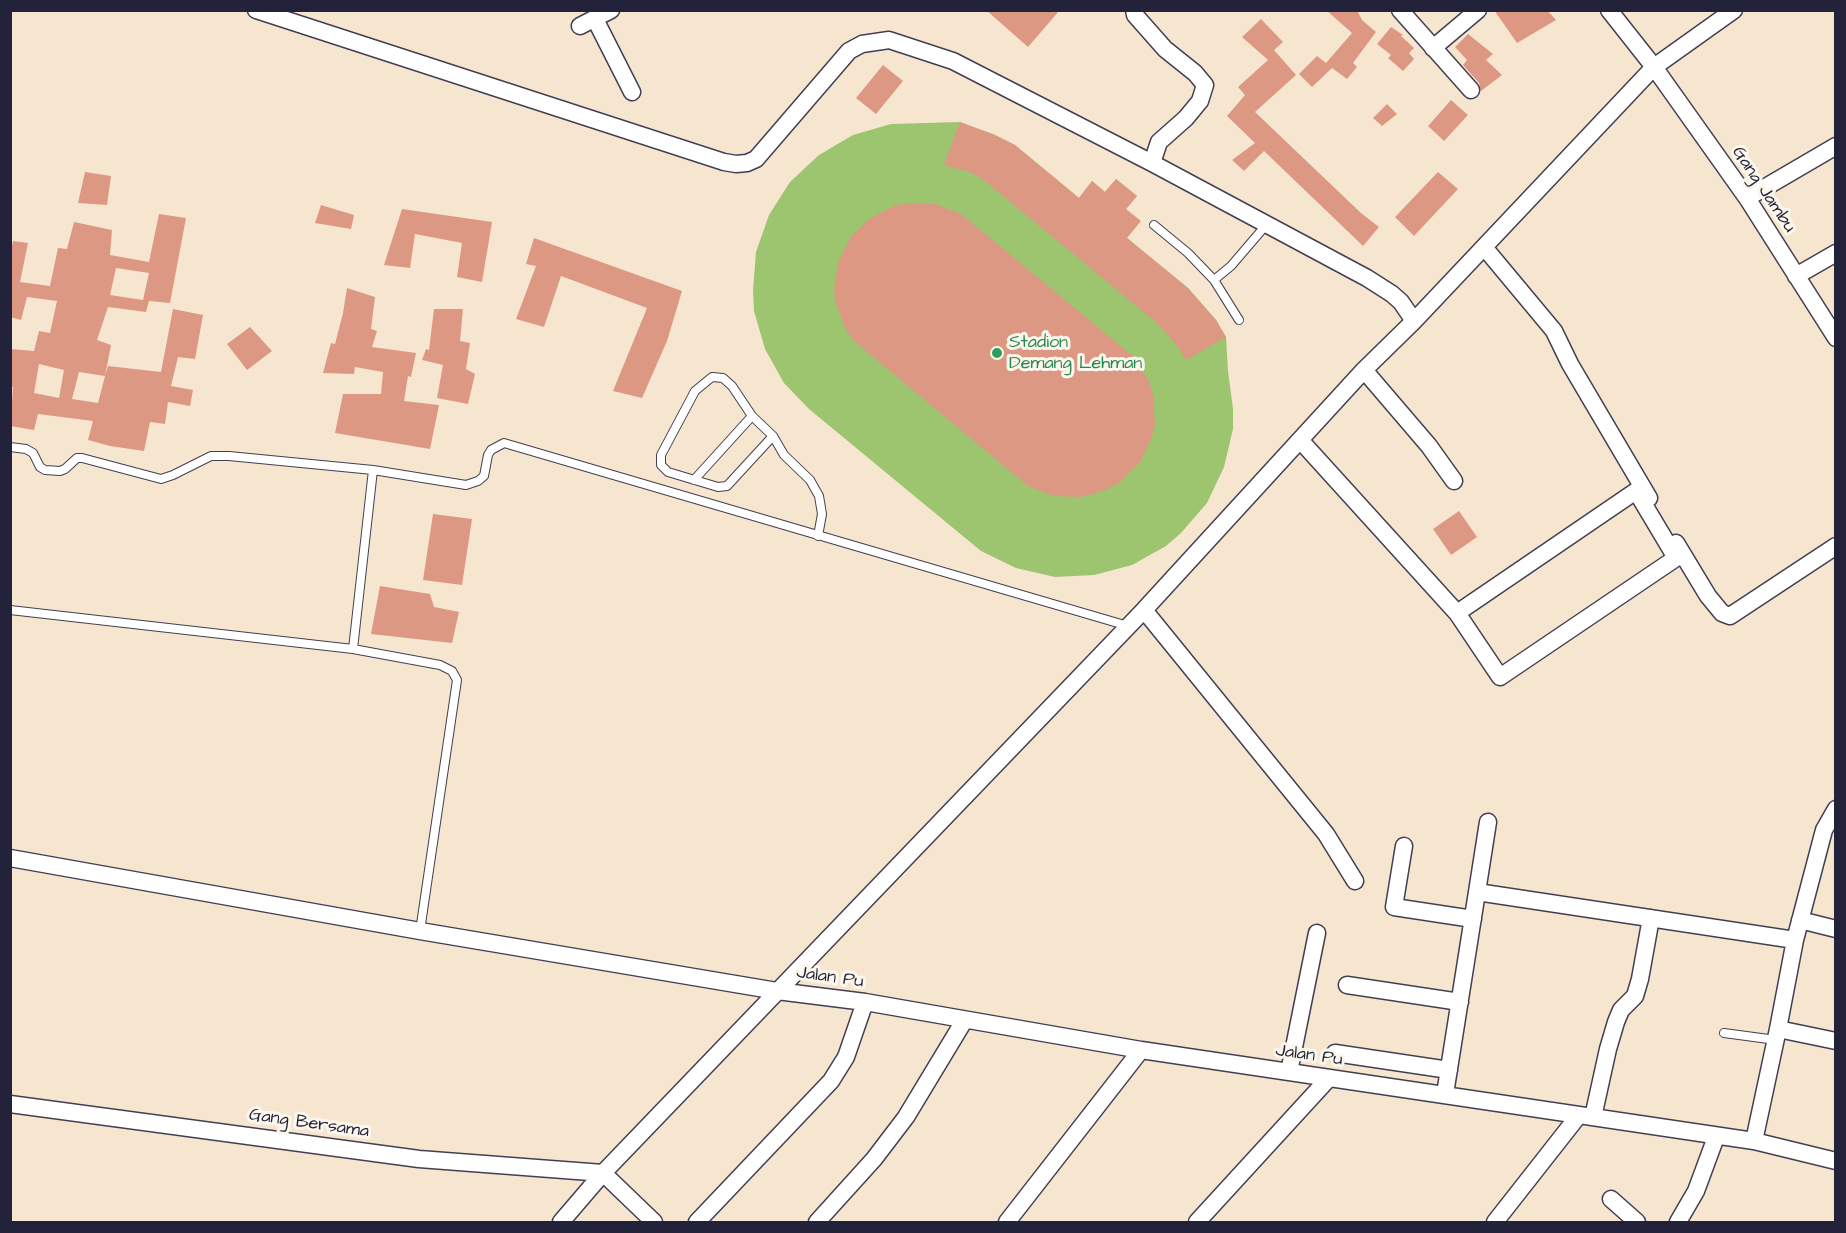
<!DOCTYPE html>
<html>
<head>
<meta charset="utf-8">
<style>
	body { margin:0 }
	#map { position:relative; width:1846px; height:1233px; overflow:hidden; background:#f6e6cf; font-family:"Architects Daughter",sans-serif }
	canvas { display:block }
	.frame { position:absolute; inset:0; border:12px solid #22223b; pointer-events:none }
</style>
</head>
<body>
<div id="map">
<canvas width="1846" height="1233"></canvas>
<div class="frame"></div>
</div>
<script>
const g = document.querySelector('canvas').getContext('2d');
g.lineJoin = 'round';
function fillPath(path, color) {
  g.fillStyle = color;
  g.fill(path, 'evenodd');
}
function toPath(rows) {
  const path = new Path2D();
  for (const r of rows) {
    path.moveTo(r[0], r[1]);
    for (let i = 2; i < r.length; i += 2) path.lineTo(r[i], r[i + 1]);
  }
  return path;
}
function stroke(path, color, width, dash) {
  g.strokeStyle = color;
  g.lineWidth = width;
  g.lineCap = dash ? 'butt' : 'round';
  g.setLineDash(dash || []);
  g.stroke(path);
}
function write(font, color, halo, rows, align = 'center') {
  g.font = font + ' "Architects Daughter",sans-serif';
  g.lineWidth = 6;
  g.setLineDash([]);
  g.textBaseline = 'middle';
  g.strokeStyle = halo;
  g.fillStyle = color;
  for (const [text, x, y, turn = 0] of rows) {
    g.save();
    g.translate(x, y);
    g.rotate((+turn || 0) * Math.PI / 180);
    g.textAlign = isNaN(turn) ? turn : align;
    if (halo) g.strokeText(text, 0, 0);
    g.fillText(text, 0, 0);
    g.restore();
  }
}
const green = toPath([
	[960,122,995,135,1015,145,1079,198,1092,181,1105,192,1116,179,1137,196,1126,209,1127,238,1188,288,1216,320,1226,337,1228,371,1233,409,1233,429,1224,467,1207,503,1181,533,1166,546,1132,565,1094,575,1055,577,1016,568,981,551,809,409,784,383,765,349,754,311,753,291,756,252,769,215,790,182,819,155,853,135,891,124]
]);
const building = toPath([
	[986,10,1060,10,1028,47],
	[1326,10,1357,10,1362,20,1376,32,1353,63,1357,67,1347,79,1332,68,1312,87,1299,74,1317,56,1326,63,1352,33],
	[1494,10,1547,10,1556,20,1517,43],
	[1261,19,1283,42,1274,50,1296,75,1255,112,1361,213,1379,227,1363,246,1264,151,1244,171,1232,160,1255,143,1227,116,1245,95,1238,87,1268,60,1242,37],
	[1391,27,1403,35,1401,36,1414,48,1409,53,1414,59,1403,71,1388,58,1391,55,1377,44],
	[1468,34,1493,54,1486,60,1502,75,1481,91,1479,83,1463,65,1467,60,1455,47],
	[883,65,903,81,876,114,856,98],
	[1451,100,1468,115,1444,141,1428,126],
	[1387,104,1397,114,1382,126,1373,118],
	[960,122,995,135,1015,145,1079,198,1092,181,1105,192,1116,179,1137,196,1126,209,1141,221,1127,238,1188,288,1216,320,1226,337,1186,360,1179,348,1158,324,985,181,972,173,944,165],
	[85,172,111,176,107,205,78,203],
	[1438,172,1458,189,1414,236,1395,217],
	[908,203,935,204,961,214,1135,358,1149,382,1153,395,1155,423,1152,437,1140,462,1120,482,1108,489,1082,497,1054,496,1028,486,854,341,846,330,836,304,834,291,838,263,850,238,869,219,894,206],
	[321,205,354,215,351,229,315,223],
	[402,209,492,222,482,282,457,277,462,243,415,234,410,268,384,265],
	[159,214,186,218,170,303,149,301,146,312,108,307,97,340,111,345,105,376,108,366,161,372,173,309,203,315,195,359,178,357,171,386,193,390,190,406,168,402,165,424,150,422,144,451,110,446,88,440,93,421,38,414,34,430,10,426,13,387,10,387,10,349,34,351,39,331,50,333,57,301,27,297,21,320,10,317,10,255,13,241,28,243,20,282,50,286,58,248,67,249,74,222,112,230,110,255,149,262],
	[116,268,149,273,143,300,110,295],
	[39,364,64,370,59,398,34,393],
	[79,372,105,376,98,403,72,399],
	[534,238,682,291,667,341,642,398,613,391,647,308,561,276,544,327,516,319,536,266,526,264],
	[347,288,375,297,371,329,377,331,372,347,416,353,411,377,408,376,404,401,439,405,430,449,335,433,343,394,381,394,383,372,355,367,354,374,323,373,331,343,335,344,343,313],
	[434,309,463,309,460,341,470,343,466,369,475,374,468,404,437,398,443,365,422,360,426,349,429,350],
	[250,327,272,351,247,370,227,344],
	[1459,511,1477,537,1451,555,1433,529],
	[433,514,472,519,462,585,423,580],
	[380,586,430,594,434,607,459,612,452,643,371,634]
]);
const lane = toPath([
	[1154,225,1188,253,1214,280,1239,320],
	[1214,280,1231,266,1267,224],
	[773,436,727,486,718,487,668,472,661,465,661,455,695,391,712,377,723,378,732,386,752,416,773,436,784,455,810,480,819,496,822,514,818,536],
	[10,447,26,449,33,453,40,467,45,470,60,471,65,469,77,458,82,458,161,479,173,475,211,456,229,456,373,470,466,485,478,481,484,476,488,455,491,450,504,443,1128,626],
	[694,480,752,416],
	[10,610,353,649,440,665,452,671,457,680,420,931],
	[353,649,373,470],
	[1724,1033,1776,1040]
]);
const street = toPath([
	[256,10,724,162,736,164,747,163,756,159,849,51,862,44,889,40,953,61,1152,163,1367,278,1392,294,1401,302,1414,321],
	[1134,10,1135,15,1165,49,1195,73,1205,85,1200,101,1186,118,1159,142,1152,163],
	[1400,10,1471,90],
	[1609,10,1654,67,1747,198,1836,338],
	[595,19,632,92],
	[580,26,611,10],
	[1433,48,1478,10],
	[1747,198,1836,146],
	[1484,247,1554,331,1570,364,1649,498],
	[1796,276,1836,253],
	[1364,370,1429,446,1454,481],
	[1300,440,1457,613,1500,677,1676,558,1636,491,1457,613],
	[1676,543,1708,596,1722,613,1730,616,1836,546],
	[1144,610,1326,834,1355,881],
	[1404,846,1394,907,1473,919],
	[10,858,420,931,777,991,865,1002,1141,1050,1754,1141,1836,1161],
	[1477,892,1488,822],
	[1800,920,1836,929],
	[1347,985,1460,1002],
	[1778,1029,1836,1041],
	[1335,1053,1449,1070],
	[1289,1072,1317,933],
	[1445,1094,1477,892,1795,940],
	[10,1104,419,1159,603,1173],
	[1593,1117,1608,1049,1616,1022,1621,1010,1635,996,1640,979,1651,918],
	[1754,1141,1778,1029,1795,940,1824,830,1836,809],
	[603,1173,654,1222],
	[1611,1199,1637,1222],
	[561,1222,603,1173,1144,610,1364,370,1414,321,1654,67,1734,10],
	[697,1222,831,1081,846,1057,865,1002],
	[817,1222,874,1159,906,1117,964,1021],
	[1007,1222,1141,1050],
	[1197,1222,1329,1078],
	[1495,1222,1579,1115],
	[1678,1222,1696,1191,1716,1137]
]);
const markers = [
	[997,353,6,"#2e9e5b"]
];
const streetNames = [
	["Gang Jambu",1763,190,56],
	["Jalan Pu",830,978,8],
	["Jalan Pu",1309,1056,8],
	["Gang Bersama",309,1124,8]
];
const leisureNames = [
	["Stadion",1009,343],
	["Demang Lehman",1009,364]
];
fillPath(green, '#9dc46f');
fillPath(building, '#dd9884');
stroke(lane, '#423f51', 10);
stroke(street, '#423f51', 19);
stroke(lane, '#fff', 8);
stroke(street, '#fff', 16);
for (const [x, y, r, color] of markers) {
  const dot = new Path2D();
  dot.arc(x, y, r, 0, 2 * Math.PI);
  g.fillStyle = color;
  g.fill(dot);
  stroke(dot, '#fbf7ec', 2);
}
write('18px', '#22223b', '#fbf7ec', streetNames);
write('18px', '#27864d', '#fbf7ec', leisureNames, 'left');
</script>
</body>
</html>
